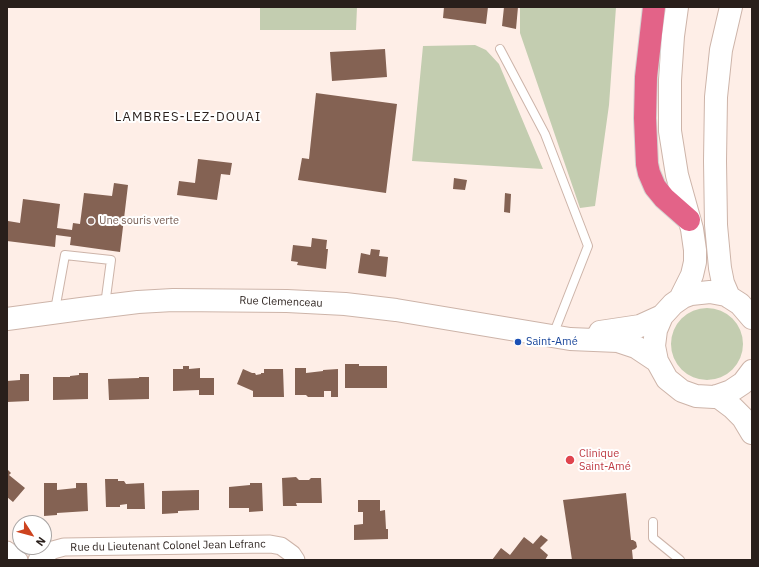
<!DOCTYPE html>
<html>
<head>
<meta charset="utf-8">
<style>
	body { margin:0 }
	#map { position:relative; width:759px; height:567px; overflow:hidden; background:#feeee7; font-family:"IBM Plex Sans",sans-serif }
	canvas { display:block }
	.frame { position:absolute; inset:0; border:8px solid #291f1b; pointer-events:none }
	.north { position:absolute; left:12px; top:515px; width:40px; height:40px; box-sizing:border-box; background:#fff; border:1px solid #a9a5a4; border-radius:50%; rotate:126deg; font-size:11px; font-weight:700; line-height:16px; text-align:center; color:#291f1b }
	.north::after { content:''; display:block; margin:auto; width:14px; height:18px; background:#cd431f; clip-path:polygon(50% 0,100% 100%,50% 72%,0 100%) }
</style>
</head>
<body>
<div id="map">
<canvas width="759" height="567"></canvas>
<div class="frame"></div>
<div class="north">N</div>
</div>
<script>
const g = document.querySelector('canvas').getContext('2d');
g.lineJoin = 'round';
function fillPath(path, color) {
  g.fillStyle = color;
  g.fill(path, 'evenodd');
}
function toPath(rows) {
  const path = new Path2D();
  for (const r of rows) {
    if (r.length === 3) {
      path.moveTo(r[0] + r[2], r[1]);
      path.arc(r[0], r[1], r[2], 0, 2 * Math.PI);
      continue;
    }
    path.moveTo(r[0], r[1]);
    for (let i = 2; i < r.length; i += 2) path.lineTo(r[i], r[i + 1]);
  }
  return path;
}
function stroke(path, color, width, dash) {
  g.strokeStyle = color;
  g.lineWidth = width;
  g.lineCap = dash ? 'butt' : 'round';
  g.setLineDash(dash || []);
  g.stroke(path);
}
function write(font, color, halo, rows, align = 'center') {
  g.font = font + ' "IBM Plex Sans",sans-serif';
  g.lineWidth = 4;
  g.setLineDash([]);
  g.textBaseline = 'middle';
  g.strokeStyle = halo;
  g.fillStyle = color;
  for (const [text, x, y, turn = 0] of rows) {
    g.save();
    g.translate(x, y);
    g.rotate((+turn || 0) * Math.PI / 180);
    g.textAlign = isNaN(turn) ? turn : align;
    if (halo) g.strokeText(text, 0, 0);
    g.fillText(text, 0, 0);
    g.restore();
  }
}
const green = toPath([
	[260,7,357,7,356,30,260,30],
	[520,7,616,7,609,105,595,206,580,208,520,33],
	[475,45,486,50,499,64,543,169,412,161,423,46],
	[707,344,36]
]);
const building = toPath([
	[444,7,488,7,486,24,443,18],
	[504,7,518,7,516,29,502,26],
	[385,49,387,77,332,81,330,52],
	[316,93,397,104,386,193,298,180,302,158,309,159],
	[198,159,232,163,230,175,221,174,217,200,177,195,179,181,195,183],
	[454,178,467,180,465,190,453,189],
	[114,183,128,185,120,252,70,245,71,237,56,235,55,247,7,241,8,221,20,223,23,199,60,204,57,228,72,230,73,223,80,224,84,193,112,196],
	[505,193,511,194,510,213,504,212],
	[312,238,327,240,326,249,328,249,326,269,297,265,298,262,291,261,293,245,311,247],
	[371,249,380,250,379,256,388,257,386,277,358,273,361,253,370,255],
	[345,364,359,364,359,366,387,366,387,388,345,388],
	[183,366,189,366,189,369,200,368,200,378,214,378,214,395,199,395,199,390,173,391,173,369,183,369],
	[295,368,306,368,306,373,323,371,323,370,338,369,338,397,331,397,331,391,324,391,324,397,308,397,306,395,295,395],
	[243,369,252,373,255,373,256,375,261,374,261,373,264,373,264,369,283,369,284,397,253,397,253,391,237,384],
	[79,373,88,373,88,399,53,400,53,377,70,377,70,376,79,375],
	[20,374,29,374,29,401,7,402,7,381,20,380],
	[139,377,149,377,149,399,109,400,108,379,139,378],
	[7,469,11,473,9,475,25,488,13,502,7,497],
	[296,477,299,480,309,480,311,478,321,478,322,503,296,503,297,506,283,506,282,478],
	[105,479,118,479,118,481,124,481,126,484,144,483,145,509,127,509,127,504,120,505,120,507,106,507],
	[44,483,57,483,57,490,76,488,76,483,87,483,88,511,57,513,57,515,44,516],
	[250,483,262,483,263,511,249,512,249,508,229,508,229,487,250,485],
	[199,490,199,510,178,511,178,513,162,514,162,491],
	[626,493,631,540,633,540,636,542,637,547,635,549,632,550,633,560,572,560,563,500],
	[358,500,380,500,380,511,385,510,386,529,388,529,388,539,354,540,354,525,363,524,363,512,358,512],
	[541,535,548,540,540,548,548,555,545,560,492,560,501,548,510,555,524,537,533,544]
]);
const lane = toPath([
	[500,49,545,134,588,246,553,335],
	[55,310,65,255,111,260,105,305],
	[653,522,653,538,680,560]
]);
const street = toPath([
	[7,550,19,560],
	[37,560,53,550,64,547,270,544,281,546,292,554,296,560]
]);
const secondary = toPath([
	[677,7,673,36,670,80,670,131,677,175,692,229,695,250,695,262,692,275,680,299],
	[729,297,723,283,720,268,716,225,715,161,716,97,719,69,721,50,731,7],
	[752,318,740,304,726,295,710,292,691,294,683,297,673,304,662,316,656,330,654,346,657,361,667,379,682,391,696,396,714,397,731,391,743,383,752,371],
	[7,319,81,309,138,302,173,300,287,301,345,304,396,310,570,339,618,341,636,347,657,361],
	[600,332,640,326,662,316],
	[717,396,733,408,743,418,752,433]
]);
const highway = toPath([
	[654,7,646,77,645,118,647,164,649,173,655,187,664,198,689,220]
]);
const markers = [
	[91,221,4,"#8d6e63"],
	[518,342,4,"#1a4fb4"],
	[570,460,5,"#e0444e"]
];
const educationNames = [
	["Une souris verte",99,221]
];
const streetNames = [
	["Rue Clemenceau",281,302,2],
	["Rue du Lieutenant Colonel Jean Lefranc",168,546,-1]
];
const transitNames = [
	["Saint-Amé",526,342]
];
const healthNames = [
	["Clinique",579,454],
	["Saint-Amé",579,467]
];
const quarterNames = [
	["LAMBRES-LEZ-DOUAI",188,117]
];
fillPath(green, '#c3cdb0');
fillPath(building, '#846253');
stroke(lane, '#cdb4a9', 10);
stroke(street, '#cdb4a9', 19);
stroke(secondary, '#cdb4a9', 24);
stroke(highway, '#d4d2d1', 24);
stroke(lane, '#fff', 8);
stroke(street, '#fff', 17);
stroke(secondary, '#fff', 22);
stroke(highway, '#e36388', 22);
for (const [x, y, r, color] of markers) {
  const dot = new Path2D();
  dot.arc(x, y, r, 0, 2 * Math.PI);
  g.fillStyle = color;
  g.fill(dot);
  stroke(dot, '#fff', 1.5);
}
write('11px', '#785e54', '#fff', educationNames, 'left');
write('11px', '#291f1b', '#fff', streetNames);
write('11px', '#164399', '#fff', transitNames, 'left');
write('11px', '#be3a42', '#fff', healthNames, 'left');
g.letterSpacing = '1px';
write('13px', '#291f1b', '#fff', quarterNames);
g.letterSpacing = '0px';
</script>
</body>
</html>
